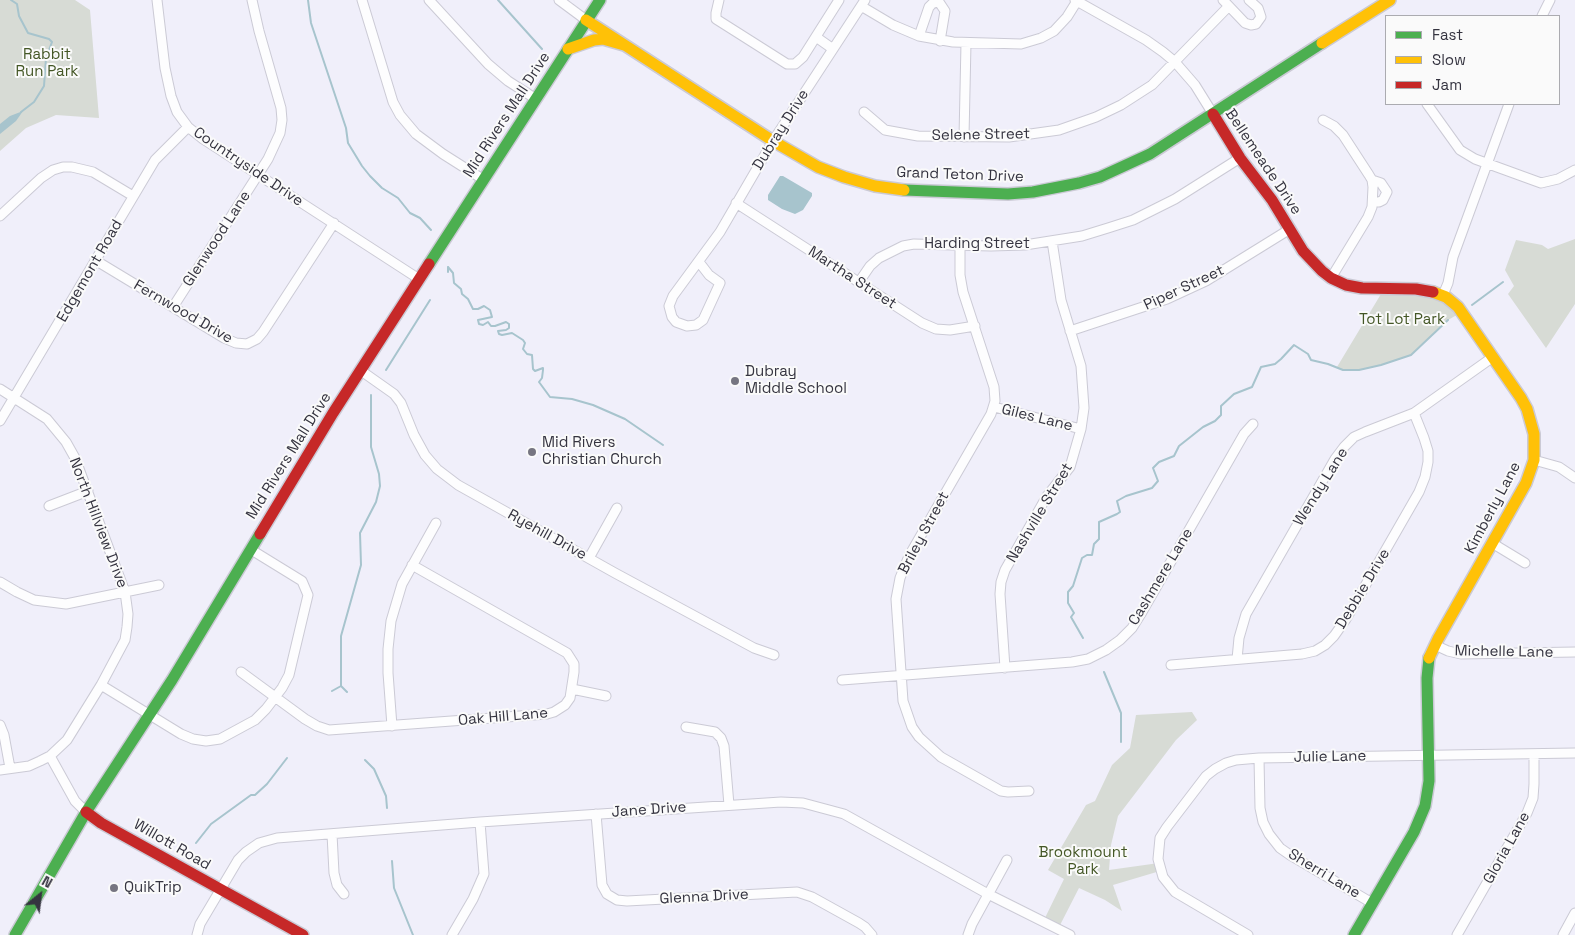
<!DOCTYPE html>
<html>
<head>
<meta charset="utf-8">
<style>
	body { margin:0 }
	#map { position:relative; width:1575px; height:935px; overflow:hidden; background:#f0effa; font-family:"Space Grotesk",sans-serif }
	canvas { display:block }
	.legend { position:absolute; left:1385px; top:15px; width:175px; height:90px; box-sizing:border-box; background:#fafafa; border:1px solid #ababb0; margin:0; padding:6px 9px; list-style:none; font-size:15px; color:#353440 }
	.legend li { display:flex; align-items:center; gap:10px; height:25px }
	.legend b { width:25px; border:1px solid #ababb0 }
	.north { position:absolute; left:15px; top:870px; width:50px; height:50px; -webkit-text-stroke:4px #fafafa; paint-order:stroke; rotate:29deg; font-size:14px; font-weight:700; line-height:20px; text-align:center; color:#353440 }
	.north::after { content:''; display:block; margin:auto; width:18px; height:22px; background:#353440; clip-path:polygon(50% 0,100% 100%,50% 72%,0 100%) }
</style>
</head>
<body>
<div id="map">
<canvas width="1575" height="935"></canvas>
<ul class="legend">
<li><b style="height:6px;background:#4caf50"></b>Fast</li>
<li><b style="height:6px;background:#ffc107"></b>Slow</li>
<li><b style="height:6px;background:#c62828"></b>Jam</li>
</ul>
<div class="north">N</div>
</div>
<script>
const g = document.querySelector('canvas').getContext('2d');
g.lineJoin = 'round';
function fillPath(path, color) {
  g.fillStyle = color;
  g.fill(path, 'evenodd');
}
function toPath(rows) {
  const path = new Path2D();
  for (const r of rows) {
    path.moveTo(r[0], r[1]);
    for (let i = 2; i < r.length; i += 2) path.lineTo(r[i], r[i + 1]);
  }
  return path;
}
function stroke(path, color, width, dash) {
  g.strokeStyle = color;
  g.lineWidth = width;
  g.lineCap = dash ? 'butt' : 'round';
  g.setLineDash(dash || []);
  g.stroke(path);
}
function write(font, color, halo, rows, align = 'center') {
  g.font = font + ' "Space Grotesk",sans-serif';
  g.lineWidth = 4;
  g.setLineDash([]);
  g.textBaseline = 'middle';
  g.strokeStyle = halo;
  g.fillStyle = color;
  for (const [text, x, y, turn = 0] of rows) {
    g.save();
    g.translate(x, y);
    g.rotate((+turn || 0) * Math.PI / 180);
    g.textAlign = isNaN(turn) ? turn : align;
    if (halo) g.strokeText(text, 0, 0);
    g.fillText(text, 0, 0);
    g.restore();
  }
}
const green = toPath([
	[0,0,75,0,90,10,99,118,56,115,26,128,0,151],
	[1575,239,1575,304,1546,348,1508,294,1514,286,1505,270,1516,240,1542,245,1548,249],
	[1384,289,1429,290,1462,312,1448,320,1411,355,1381,365,1359,370,1343,370,1337,367],
	[1192,712,1197,720,1176,740,1118,816,1111,845,1109,870,1159,863,1160,871,1113,885,1122,911,1105,900,1079,888,1058,929,1043,922,1064,879,1048,870,1086,805,1095,801,1112,765,1130,748,1136,715]
]);
const water = toPath([
	[23,111,16,121,0,134,0,124,10,116],
	[780,176,783,176,812,193,812,196,803,210,795,214,782,209,768,200,768,195]
]);
const stream = toPath([
	[11,0,17,4,19,16,28,33,49,39,52,42,46,58,44,86,34,102,21,112],
	[308,0,311,23,346,128,348,143,362,166,370,176,382,188,398,198,410,213,420,218,431,230],
	[498,0,542,49],
	[448,267,453,273,454,283,461,289,462,294,468,299,473,309,478,309,484,306,490,310,492,317,478,320,479,324,483,325,488,322,491,326,495,326,506,322,509,324,509,328,506,330,498,331,499,334,502,335,512,333,523,340,525,343,523,349,527,354,532,355,533,369,535,371,543,368,543,370,542,378,539,382,550,397,572,399,593,405,625,419,663,445],
	[448,267,448,272],
	[1472,305,1503,282],
	[386,370,430,300],
	[1083,638,1071,617,1074,613,1068,603,1068,592,1073,586,1082,558,1087,555,1092,555,1094,544,1099,539,1099,522,1117,514,1120,512,1117,501,1126,496,1152,488,1158,481,1153,468,1159,462,1174,456,1179,446,1203,427,1215,421,1221,415,1221,406,1234,394,1252,387,1261,367,1275,364,1281,359,1294,345,1308,354,1311,360,1328,364,1343,370,1359,370,1381,365,1411,355,1448,320],
	[1104,672,1121,713,1121,742],
	[332,691,341,686],
	[347,692,341,686,341,636,361,565,360,533,376,502,380,486,379,474,371,447,371,395],
	[365,760,374,769,386,796,387,808],
	[196,843,211,824,251,795,255,795,267,784,287,758],
	[392,861,394,888,413,935]
]);
const street = toPath([
	[157,0,165,68,171,96,177,112,188,127,203,139,419,279],
	[362,0,393,102,400,115,416,134,443,154,484,180],
	[429,0,488,64,508,81,536,99],
	[559,0,586,20],
	[719,0,716,13,716,19,787,64,795,64,803,57,839,0],
	[1075,0,1146,40,1163,52,1175,62,1195,85,1213,114],
	[1223,0,1245,23,1251,25,1256,24,1261,17,1258,8,1249,0],
	[861,6,893,25,919,36,953,42,1021,44,1041,38,1054,31,1067,17,1077,1],
	[1542,16,1550,0],
	[919,36,929,7,933,3,939,2,945,11,940,41],
	[816,37,833,49],
	[1427,104,1460,150,1475,159,1541,183,1558,179,1575,170],
	[864,112,885,130,918,136,1009,137,1059,130,1096,117,1121,105,1152,85,1228,7],
	[1323,120,1334,126,1343,135,1369,175,1372,180,1373,187,1372,207,1368,217,1331,278],
	[964,137,966,43],
	[1372,180,1381,183,1387,192,1383,200,1379,202,1373,202],
	[736,203,922,323,936,329,950,330,975,326],
	[0,216,41,178,53,170,63,167,72,167,93,172,133,196],
	[960,245,960,275,963,292,994,387,995,401,991,414,909,556,900,578,896,599,903,701,912,727,919,737,941,757,1001,791,1008,792,1029,791],
	[95,260,224,338,236,343,247,344,257,339,263,332,334,223],
	[699,262,709,275,720,283,703,320,696,325,687,326,676,322,672,317,669,306,673,296,720,232,773,141,865,0],
	[859,282,870,266,879,258,903,246,914,244,991,246,1025,245,1082,236,1108,228,1133,220,1175,199,1240,158],
	[1443,295,1448,283,1453,257,1509,104],
	[173,307,268,159,280,133,282,120,281,108,259,31,252,0],
	[1070,331,1167,299,1206,281,1290,229],
	[360,370,394,394,401,403,414,435,425,455,437,469,458,485,615,573,754,648,774,655],
	[0,389,47,419,66,442,75,458,125,592,128,614,127,627,125,640,101,685,67,740,50,756,40,761,29,766,0,770],
	[994,407,1081,429],
	[0,421,155,160,188,127],
	[1534,460,1559,467,1575,478],
	[49,506,88,491],
	[1492,543,1525,563],
	[589,558,617,508],
	[0,582,17,592,34,600,66,604,159,585],
	[1435,645,1448,651,1461,654,1575,652],
	[1237,659,1239,638,1246,614,1335,459,1344,447,1354,437,1365,432,1414,413,1493,357],
	[1171,665,1302,654,1315,651,1325,645,1334,636,1346,619,1419,492,1425,477,1428,462,1428,451,1424,438,1414,413],
	[1005,668,1000,594,1001,582,1005,570,1047,496,1070,467,1081,429,1084,408,1081,366,1061,300,1052,241],
	[241,672,305,719,317,726,329,730,547,714,554,712,565,705,570,698,574,672,574,664,567,653,412,565],
	[842,680,1072,662,1088,659,1106,650,1120,640,1132,628,1142,612,1244,434,1253,424],
	[101,685,181,734,193,739,206,741,220,739,255,720,266,709,282,688,289,675,308,595,302,581,250,549],
	[572,689,606,696],
	[0,725,4,735,10,768],
	[392,726,388,673,388,649,391,621,402,584,436,523],
	[686,727,715,732,721,738,724,746,729,805],
	[50,756,75,801,86,812],
	[1259,758,1260,808,1263,822,1269,834,1280,848,1290,855,1372,903],
	[596,814,602,885,607,894,617,900,627,901,797,892,812,897,859,923,865,927,872,935],
	[332,834,334,873,337,885,344,894],
	[197,935,200,924,238,860,246,852,259,843,277,838,480,822,781,802,803,803,844,814,988,894,1070,935],
	[452,935,473,899,484,874,480,822],
	[968,935,972,924,1007,860],
	[1248,935,1175,892,1163,877,1158,859,1160,838,1167,827,1206,776,1215,769,1226,763,1236,760,1259,758,1575,753],
	[1457,935,1527,813,1533,798,1534,784,1534,754],
	[1563,935,1575,913]
]);
const fast = toPath([
	[904,190,1008,194,1033,192,1079,183,1100,177,1150,154,1322,43],
	[429,264,600,0],
	[15,935,86,812,172,680,260,534],
	[1354,935,1414,832,1425,806,1429,781,1427,678,1429,658]
]);
const slow = toPath([
	[586,20,773,141,818,167,844,177,875,186,904,190],
	[1322,43,1390,0],
	[568,49,594,40,603,39,624,45],
	[1429,658,1438,639,1526,483,1534,460,1534,434,1527,409,1521,398,1458,307,1446,297,1433,292]
]);
const jam = toPath([
	[1213,114,1240,158,1272,200,1303,251,1322,271,1331,278,1346,285,1362,288,1416,289,1433,292],
	[260,534,333,413,429,264],
	[86,812,101,823,303,935]
]);
const markers = [
	[735,381,5,"#767581"],
	[532,452,5,"#767581"],
	[114,888,5,"#767581"]
];
const parkNames = [
	["Rabbit",47,55],
	["Run Park",47,72],
	["Tot Lot Park",1402,320],
	["Brookmount",1083,853],
	["Park",1083,870]
];
const streetNames = [
	["Mid Rivers Mall Drive",507,115,-57],
	["Dubray Drive",781,130,-58],
	["Selene Street",981,135,-1],
	["Bellemeade Drive",1263,162,56],
	["Countryside Drive",248,167,34],
	["Grand Teton Drive",960,175,2],
	["Glenwood Lane",217,239,-57],
	["Harding Street",977,244],
	["Edgemont Road",90,271,-60],
	["Martha Street",852,278,33],
	["Piper Street",1184,288,-25],
	["Fernwood Drive",183,312,30],
	["Giles Lane",1037,418,14],
	["Mid Rivers Mall Drive",289,456,-58],
	["Wendy Lane",1321,487,-58],
	["Kimberly Lane",1493,508,-62],
	["Nashville Street",1040,513,-59],
	["North Hillview Drive",98,523,69],
	["Briley Street",924,533,-62],
	["Ryehill Drive",547,535,29],
	["Cashmere Lane",1161,577,-59],
	["Debbie Drive",1363,589,-59],
	["Michelle Lane",1504,652,1],
	["Oak Hill Lane",503,717,-5],
	["Julie Lane",1330,757,-1],
	["Jane Drive",649,810,-4],
	["Willott Road",172,845,30],
	["Gloria Lane",1507,848,-61],
	["Sherri Lane",1324,874,31],
	["Glenna Drive",704,897,-3]
];
const poiNames = [
	["Dubray",745,372],
	["Middle School",745,389],
	["Mid Rivers",542,443],
	["Christian Church",542,460],
	["QuikTrip",124,888]
];
fillPath(green, '#d7dbd5');
fillPath(water, '#a7c4cd');
stroke(stream, '#a7c4cd', 2);
stroke(street, '#cbcad5', 11);
stroke(fast, '#cbcad5', 14);
stroke(slow, '#cbcad5', 14);
stroke(jam, '#cbcad5', 14);
stroke(street, '#fdfdfe', 9);
stroke(fast, '#4caf50', 11);
stroke(slow, '#ffc107', 11);
stroke(jam, '#c62828', 11);
for (const [x, y, r, color] of markers) {
  const dot = new Path2D();
  dot.arc(x, y, r, 0, 2 * Math.PI);
  g.fillStyle = color;
  g.fill(dot);
  stroke(dot, '#fafafa', 2);
}
write('15px', '#445726', '#fafafa', parkNames);
write('15px', '#353440', '#fafafa', streetNames);
write('15px', '#353440', '#fafafa', poiNames, 'left');
</script>
</body>
</html>
